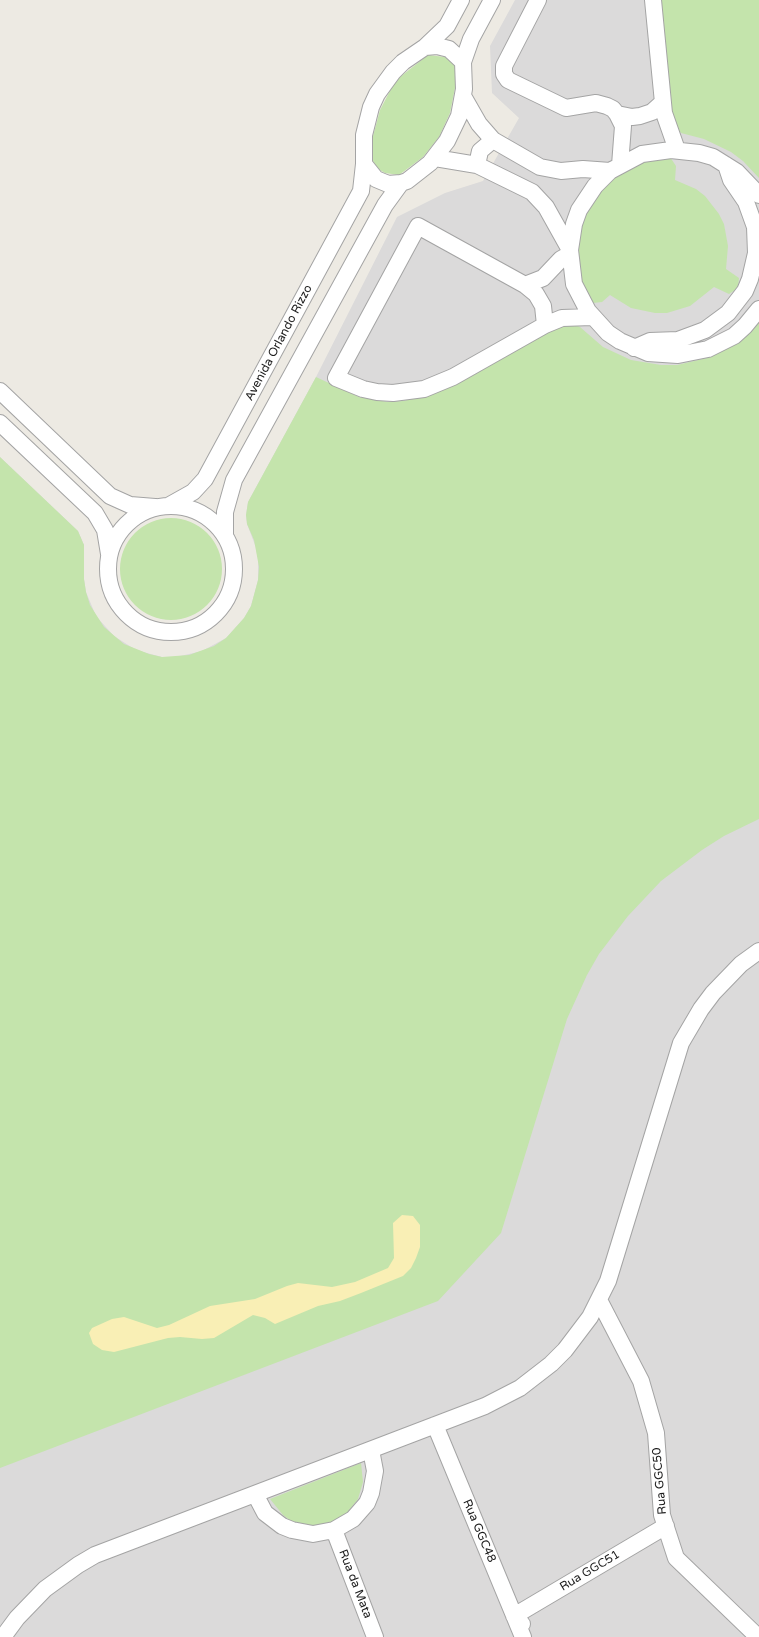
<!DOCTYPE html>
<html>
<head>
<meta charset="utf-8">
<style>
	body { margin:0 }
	canvas { display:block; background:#edeae3 }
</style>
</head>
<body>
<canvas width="759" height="1637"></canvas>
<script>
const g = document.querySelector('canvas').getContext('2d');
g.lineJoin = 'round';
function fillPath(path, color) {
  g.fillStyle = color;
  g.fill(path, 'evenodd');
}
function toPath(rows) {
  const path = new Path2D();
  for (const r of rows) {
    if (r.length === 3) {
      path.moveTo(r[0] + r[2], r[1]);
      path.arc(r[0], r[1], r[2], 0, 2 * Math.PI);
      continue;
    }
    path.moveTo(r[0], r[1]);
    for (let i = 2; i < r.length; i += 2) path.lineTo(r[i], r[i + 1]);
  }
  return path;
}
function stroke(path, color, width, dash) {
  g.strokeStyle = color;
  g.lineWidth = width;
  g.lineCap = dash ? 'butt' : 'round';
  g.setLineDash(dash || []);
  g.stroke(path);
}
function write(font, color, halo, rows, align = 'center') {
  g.font = font + ' "Varela Round",sans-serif';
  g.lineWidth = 3;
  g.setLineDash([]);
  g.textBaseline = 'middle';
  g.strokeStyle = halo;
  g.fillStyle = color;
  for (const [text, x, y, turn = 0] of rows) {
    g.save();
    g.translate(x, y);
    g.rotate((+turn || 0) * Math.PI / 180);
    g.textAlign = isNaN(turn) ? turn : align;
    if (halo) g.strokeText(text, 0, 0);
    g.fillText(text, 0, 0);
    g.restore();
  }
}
const residential = toPath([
	[515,0,759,0,759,1637,0,1637,0,457,78,531,84,545,84,579,86,592,96,616,114,636,136,650,162,657,176,657,202,651,226,638,244,618,251,606,258,580,258,553,247,524,246,515,248,502,316,377,397,217,445,193,483,181,519,118,492,93,490,46]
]);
const grass = toPath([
	[661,0,759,0,759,178,743,161,731,152,704,139,681,133,672,121],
	[428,55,445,57,455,65,455,88,450,113,439,137,423,157,399,175,385,173,378,169,373,161,373,136,380,110,392,87,400,77],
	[670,157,676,166,675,180,696,189,705,196,719,214,724,224,728,246,726,269,739,278,738,288,729,294,714,287,690,306,667,313,655,313,631,308,610,295,602,302,593,303,580,283,576,247,585,212,607,181,638,161],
	[759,319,759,819,724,836,702,850,661,881,628,916,599,954,587,975,567,1019,501,1233,438,1301,0,1468,0,457,78,531,84,545,84,579,86,592,90,605,104,627,124,644,149,654,162,657,189,655,214,646,226,638,244,618,251,606,258,580,259,567,254,540,247,524,246,515,248,502,316,377,359,397,388,402,403,401,433,394,561,325,575,325,580,327,603,347,631,360,661,365,677,365,707,358,721,351],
	[171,569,51],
	[361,1463,363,1482,358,1499,347,1513,331,1523,311,1526,291,1521,283,1515,270,1499]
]);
const sand = toPath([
	[402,1215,413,1216,420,1225,420,1247,416,1258,411,1268,403,1276,361,1293,340,1301,318,1306,275,1324,265,1318,253,1315,214,1338,202,1339,180,1337,168,1338,114,1352,102,1350,93,1344,89,1333,92,1328,112,1319,124,1317,157,1328,169,1325,210,1306,255,1299,287,1286,298,1283,332,1287,355,1282,388,1268,394,1258,393,1223]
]);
const minor = toPath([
	[538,0,504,66,504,74,508,80,566,108,596,103,607,106,613,109,617,114,623,126,620,165],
	[653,0,664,113,677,150],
	[425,47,437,46,449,49,463,62,464,89,459,116,447,141,430,163,407,181,401,183,388,184,376,179,364,164,364,135,371,107,377,94,393,72,403,62,425,47,447,26,461,0],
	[463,62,471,39,492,0],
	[463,96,479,124,493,140,540,167,561,171,583,169,610,171],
	[617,114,632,117,640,116,652,112,662,103],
	[435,158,477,165,532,192,546,207,570,250],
	[477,165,480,151,493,140],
	[759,195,737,172,713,157,699,153,671,150,642,154,610,171,595,186,579,210,574,224,570,250,574,284,588,311,608,333,620,341,648,353,678,355,708,349,734,336,745,326,759,309],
	[570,254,561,259,543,278,525,285,418,226,336,378,363,389,377,392,393,393,424,389,453,377,545,325,562,318,592,317],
	[525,285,536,294,543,306,545,325],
	[634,348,650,341,678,340,705,330,728,313,745,291,750,279,756,253,755,227,746,202,731,180,726,165],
	[0,391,110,496,130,505,155,507],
	[0,423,95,513,105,530,109,554],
	[171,569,63],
	[168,506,193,492,205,479,361,191,364,164],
	[225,535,225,512,234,480,385,205,401,183],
	[599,1300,641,1381,656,1433,662,1515,676,1558,758,1637],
	[435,1425,523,1637],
	[255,1494,265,1513,282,1526,292,1530,313,1534,334,1530,353,1519,367,1503,371,1493,375,1471,371,1450],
	[334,1530,375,1637],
	[522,1624,514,1616,666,1526],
	[3,1637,17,1618,45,1589,78,1565,95,1555,485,1406,520,1388,551,1364,565,1350,590,1317,608,1281,681,1043,701,1009,713,993,741,964,759,951]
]);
const streetNames = [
	["Avenida Orlando Rizzo",279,343,-62],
	["Rua GGC50",660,1481,-95],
	["Rua GGC48",479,1531,67],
	["Rua GGC51",590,1571,-31],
	["Rua da Mata",355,1584,69]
];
fillPath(residential, '#dbdada');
fillPath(grass, '#c4e4ac');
fillPath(sand, '#f9efb5');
stroke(minor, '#a4a4a4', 18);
stroke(minor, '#fff', 16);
write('12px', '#1d1d1d', '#fff', streetNames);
</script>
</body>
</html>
